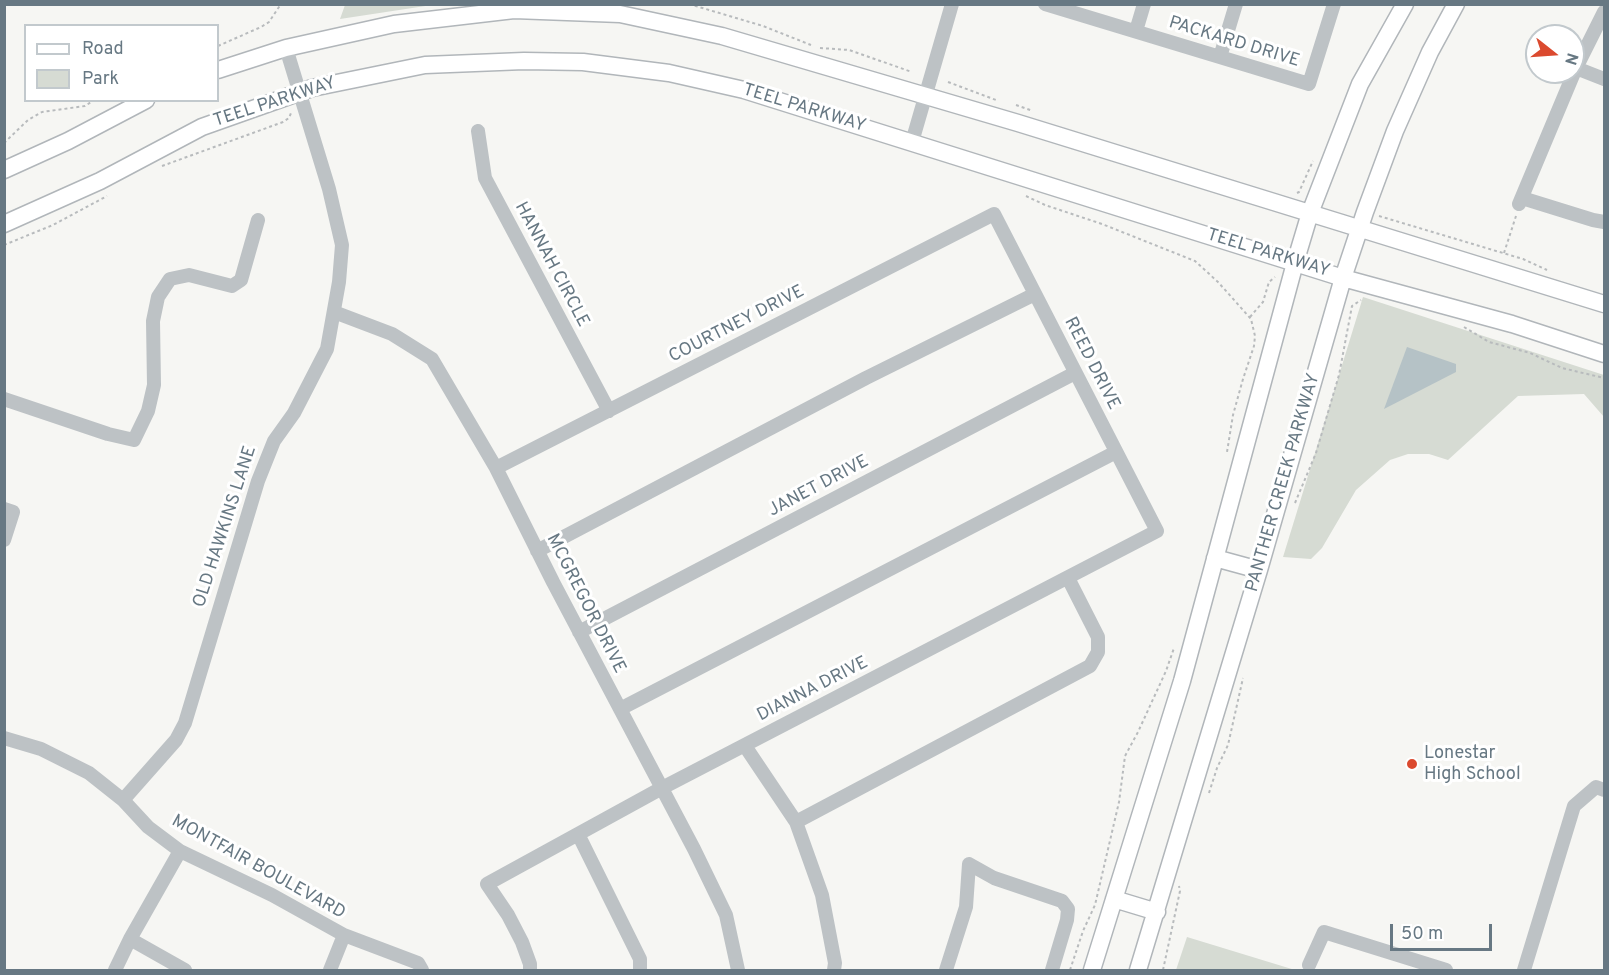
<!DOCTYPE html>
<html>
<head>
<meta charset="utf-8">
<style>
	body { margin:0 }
	#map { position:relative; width:1609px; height:975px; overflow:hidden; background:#f6f6f3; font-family:Overpass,sans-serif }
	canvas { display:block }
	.frame { position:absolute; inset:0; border:6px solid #677883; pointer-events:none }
	.legend { position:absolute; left:24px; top:24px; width:195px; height:78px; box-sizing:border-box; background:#fff; border:2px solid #c2c9cd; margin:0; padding:8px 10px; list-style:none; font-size:18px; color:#677883 }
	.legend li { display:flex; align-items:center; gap:12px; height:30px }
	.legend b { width:30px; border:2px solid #c2c9cd }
	.north { position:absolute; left:1525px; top:24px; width:60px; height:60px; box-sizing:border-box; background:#fff; border:2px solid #c2c9cd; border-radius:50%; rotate:107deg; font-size:16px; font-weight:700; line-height:24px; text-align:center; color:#677883 }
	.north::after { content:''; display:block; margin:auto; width:21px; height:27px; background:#db4a2f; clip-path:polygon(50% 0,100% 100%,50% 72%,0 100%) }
	.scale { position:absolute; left:1390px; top:924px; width:102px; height:27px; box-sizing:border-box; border:3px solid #677883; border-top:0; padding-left:8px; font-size:18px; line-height:21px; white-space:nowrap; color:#677883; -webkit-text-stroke:4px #fff; paint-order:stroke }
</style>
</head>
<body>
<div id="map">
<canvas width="1609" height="975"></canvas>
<div class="frame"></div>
<ul class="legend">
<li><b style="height:8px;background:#fff"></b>Road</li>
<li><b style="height:16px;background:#d6dbd3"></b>Park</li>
</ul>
<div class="north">N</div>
<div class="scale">50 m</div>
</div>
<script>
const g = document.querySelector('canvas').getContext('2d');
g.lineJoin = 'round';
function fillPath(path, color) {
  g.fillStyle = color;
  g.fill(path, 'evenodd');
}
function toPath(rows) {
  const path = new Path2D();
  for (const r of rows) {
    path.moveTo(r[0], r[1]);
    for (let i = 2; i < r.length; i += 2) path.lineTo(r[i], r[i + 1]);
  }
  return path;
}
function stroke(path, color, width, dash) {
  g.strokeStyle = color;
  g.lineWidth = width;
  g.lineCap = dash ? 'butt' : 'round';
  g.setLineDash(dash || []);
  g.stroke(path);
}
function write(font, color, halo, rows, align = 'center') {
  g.font = font + ' Overpass,sans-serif';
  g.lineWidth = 6;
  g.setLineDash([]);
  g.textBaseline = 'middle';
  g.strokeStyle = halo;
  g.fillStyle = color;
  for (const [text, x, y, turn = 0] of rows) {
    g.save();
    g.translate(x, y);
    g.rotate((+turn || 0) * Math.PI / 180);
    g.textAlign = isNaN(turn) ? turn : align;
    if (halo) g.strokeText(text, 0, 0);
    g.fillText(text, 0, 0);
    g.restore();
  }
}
const green = toPath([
	[345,5,345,4,432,5,340,19],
	[1363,297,1604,375,1604,417,1584,394,1518,396,1448,460,1429,454,1408,454,1390,460,1356,490,1322,548,1311,559,1283,557],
	[1187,937,1295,970,1176,970]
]);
const water = toPath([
	[1407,347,1456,364,1456,372,1384,409]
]);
const path = toPath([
	[689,4,763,26,811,45],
	[218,46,261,27,269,22,281,4],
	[820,48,849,50,912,72],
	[948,82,996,100],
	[1016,105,1033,111],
	[4,143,28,120,42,112,85,106,94,100],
	[162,166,283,122,289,118,291,113],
	[1297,193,1299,192,1313,161],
	[1026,196,1045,205,1102,224,1195,261,1218,282,1251,319,1255,336,1254,346,1243,379,1233,415,1227,452],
	[1379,216,1523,259,1547,270],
	[4,245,53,225,107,196],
	[1504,253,1516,216],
	[1250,317,1263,302,1269,282,1275,277],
	[1464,327,1489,342,1530,353,1562,368,1604,378],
	[1295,503,1316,453,1339,375,1352,306,1361,300],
	[1209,793,1217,768,1228,745,1243,678],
	[1070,970,1083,931,1095,905,1119,802,1125,756,1138,732,1166,671,1174,648],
	[1163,970,1180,891,1179,886]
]);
const minor = toPath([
	[1045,4,1309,84,1334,4],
	[1136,31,1144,4],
	[1220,57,1236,4],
	[1576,68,1604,79],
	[478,131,485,178,609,411],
	[912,142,952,4],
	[1522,198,1593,220,1604,222],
	[1519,204,1576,68,1604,12],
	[334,312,392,334,432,359,496,468,553,582,694,849,726,915,738,970],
	[4,399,108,434,134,440,148,411,154,385,153,321,158,297,170,279,189,275,232,286,241,280,258,220],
	[496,468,994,214,1157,531,662,788,487,884,508,915,522,942,530,964,530,970],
	[4,509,13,512,4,540],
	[537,551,866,378,1035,294],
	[579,632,1075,373],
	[620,709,1116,452],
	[4,738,41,749,89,773,123,800,148,827,180,851,272,895,344,935,418,963,422,970],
	[745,746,796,822,822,895,835,963,834,970],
	[123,800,176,740,185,723,258,481,274,441,294,413,327,349,339,282,342,245,329,189,286,48],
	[796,822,1090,666,1098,652,1098,637,1068,578],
	[578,834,640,959,640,970],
	[130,939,185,970],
	[1309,965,1324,932,1446,970],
	[115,970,130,939,180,851],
	[330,970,344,935],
	[946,970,966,907,969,864,994,878,1062,901,1068,909,1067,920,1052,970],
	[1524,970,1574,806,1596,787,1604,790]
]);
const major = toPath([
	[218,70,286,48,394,24,514,10,620,14,722,36,1018,123,1604,304],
	[4,170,68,141,146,100],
	[4,224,100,181,202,127,312,88,425,65,524,61,583,62,669,73,744,90,1343,278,1512,324,1604,354],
	[1215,558,1259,570],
	[1114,899,1157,912],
	[1092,970,1182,681,1295,263,1310,213,1360,84,1405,4],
	[1138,970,1259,570,1343,278,1365,212,1395,131,1430,52,1456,4]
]);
const markers = [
	[1412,764,6,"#db4a2f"]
];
const streetNames = [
	["PACKARD DRIVE",1234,43,17],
	["TEEL PARKWAY",275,103,-18],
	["TEEL PARKWAY",804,109,17],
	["TEEL PARKWAY",1268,254,17],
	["HANNAH CIRCLE",551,265,62],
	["COURTNEY DRIVE",737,325,-27],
	["REED DRIVE",1091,364,63],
	["PANTHER CREEK PARKWAY",1284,483,-74],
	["JANET DRIVE",819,487,-28],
	["OLD HAWKINS LANE",226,527,-72],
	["MCGREGOR DRIVE",585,604,63],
	["DIANNA DRIVE",813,690,-27],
	["MONTFAIR BOULEVARD",258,868,29]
];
const poiNames = [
	["Lonestar",1424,754],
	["High School",1424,775]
];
fillPath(green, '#d6dbd3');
fillPath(water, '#b5c2c6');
stroke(major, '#b1b6ba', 19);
stroke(path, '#b8bbbd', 2, [3, 3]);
stroke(minor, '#bdc2c5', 14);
stroke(major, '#fff', 16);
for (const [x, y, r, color] of markers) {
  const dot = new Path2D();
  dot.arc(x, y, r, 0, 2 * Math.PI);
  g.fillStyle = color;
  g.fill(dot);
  stroke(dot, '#fff', 2);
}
write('18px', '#677883', '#fff', streetNames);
write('18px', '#677883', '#fff', poiNames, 'left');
</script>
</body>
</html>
